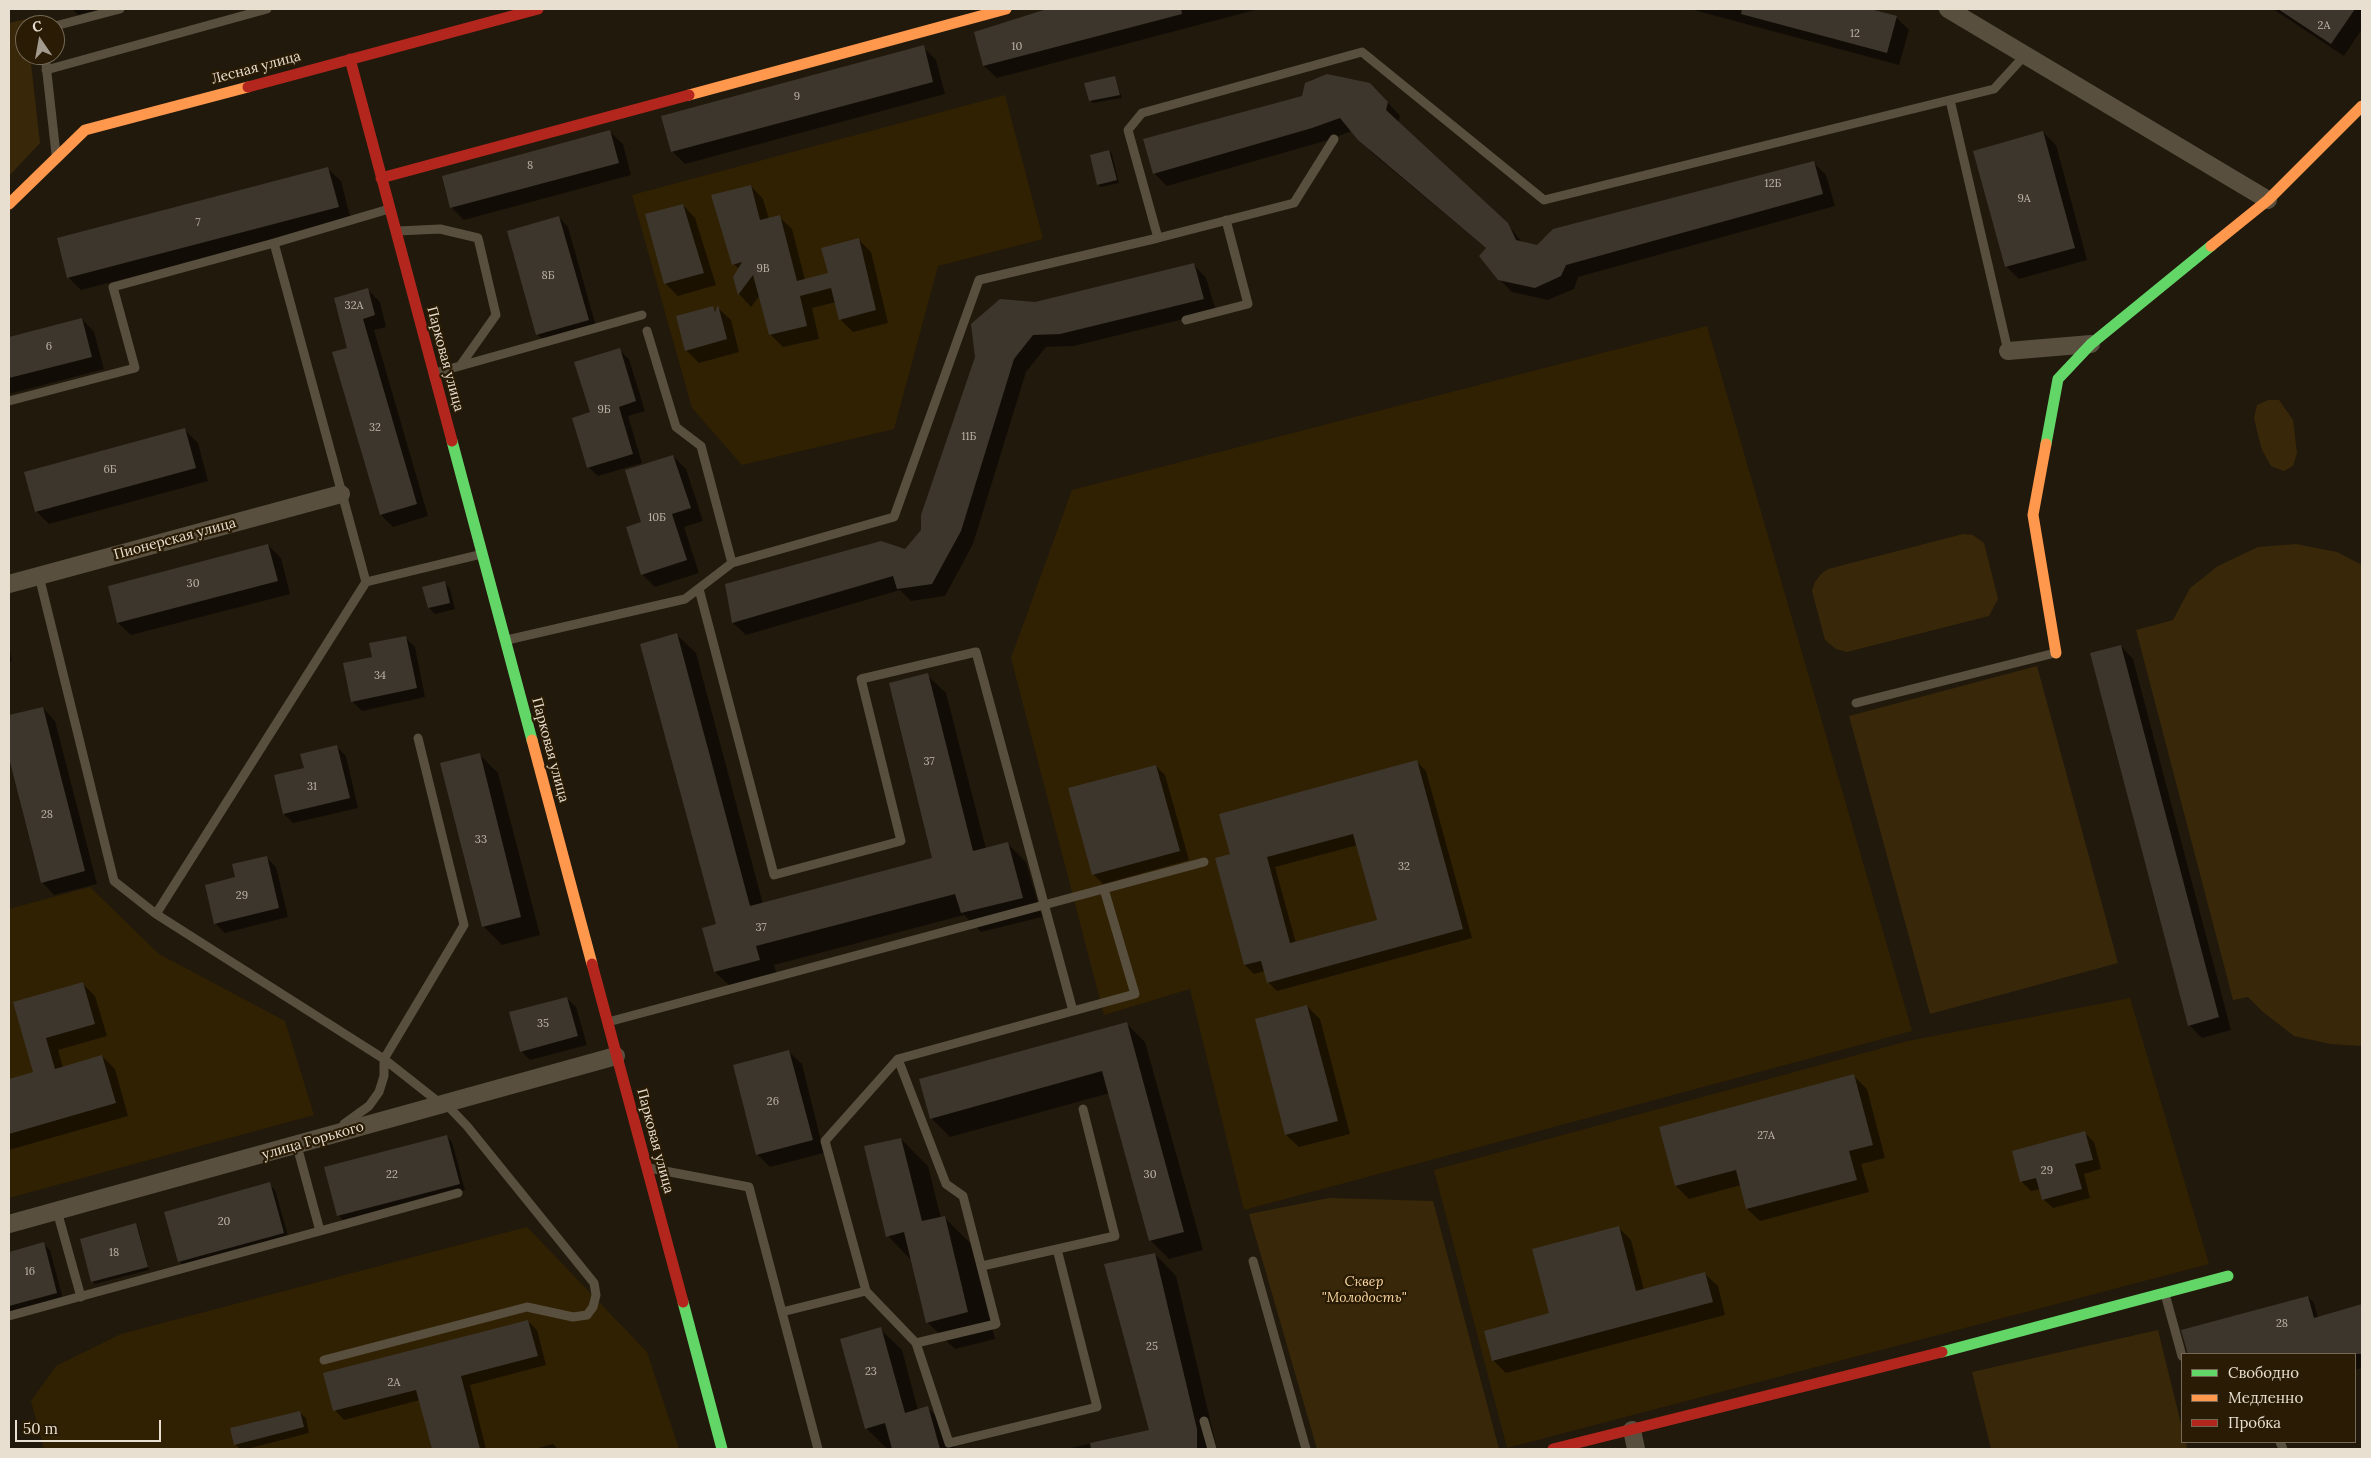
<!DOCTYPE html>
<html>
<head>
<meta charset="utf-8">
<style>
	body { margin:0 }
	#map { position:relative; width:2371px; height:1458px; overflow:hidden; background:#21190c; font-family:Lora,serif }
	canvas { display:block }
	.frame { position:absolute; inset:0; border:10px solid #e8dfd1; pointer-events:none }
	.legend { position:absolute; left:2181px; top:1353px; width:175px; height:90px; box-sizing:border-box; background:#291b04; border:1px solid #756956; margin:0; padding:6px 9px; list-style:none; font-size:15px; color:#e8dfd1 }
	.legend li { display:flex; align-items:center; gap:10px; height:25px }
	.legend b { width:25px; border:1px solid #756956 }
	.north { position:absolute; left:15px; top:15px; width:50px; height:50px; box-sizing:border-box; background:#291b04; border:1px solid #756956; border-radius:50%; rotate:348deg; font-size:14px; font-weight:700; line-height:20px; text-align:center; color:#e8dfd1 }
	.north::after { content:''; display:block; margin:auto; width:18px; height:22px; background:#a29a8c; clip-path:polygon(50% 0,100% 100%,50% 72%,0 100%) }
	.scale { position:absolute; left:15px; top:1420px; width:146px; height:22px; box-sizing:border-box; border:2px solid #e8dfd1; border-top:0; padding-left:6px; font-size:15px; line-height:18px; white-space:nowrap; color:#e8dfd1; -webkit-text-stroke:4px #291b04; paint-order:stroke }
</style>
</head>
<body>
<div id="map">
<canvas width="2371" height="1458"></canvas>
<div class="frame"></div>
<ul class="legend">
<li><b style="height:6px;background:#63d668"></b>Свободно</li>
<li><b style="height:6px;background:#ff974d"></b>Медленно</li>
<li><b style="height:6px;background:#b3261e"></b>Пробка</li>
</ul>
<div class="north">С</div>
<div class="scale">50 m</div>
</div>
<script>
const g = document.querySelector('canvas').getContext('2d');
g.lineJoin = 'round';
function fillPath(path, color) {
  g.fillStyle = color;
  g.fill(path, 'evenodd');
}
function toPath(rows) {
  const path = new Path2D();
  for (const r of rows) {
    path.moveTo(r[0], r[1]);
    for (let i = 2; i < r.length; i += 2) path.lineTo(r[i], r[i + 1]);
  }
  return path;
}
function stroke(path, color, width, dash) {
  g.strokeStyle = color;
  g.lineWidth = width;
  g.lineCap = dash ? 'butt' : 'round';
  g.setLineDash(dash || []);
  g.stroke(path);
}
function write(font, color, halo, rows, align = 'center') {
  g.font = font + ' Lora,serif';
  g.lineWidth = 4.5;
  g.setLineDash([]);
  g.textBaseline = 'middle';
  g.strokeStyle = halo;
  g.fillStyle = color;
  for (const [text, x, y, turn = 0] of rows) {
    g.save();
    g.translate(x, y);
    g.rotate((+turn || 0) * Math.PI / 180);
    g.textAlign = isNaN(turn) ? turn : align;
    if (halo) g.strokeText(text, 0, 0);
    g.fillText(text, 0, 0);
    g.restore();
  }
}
const built = toPath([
	[1005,95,1043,239,938,266,894,429,742,465,692,408,632,195],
	[1707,326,1912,1031,1244,1210,1190,989,1104,1015,1011,658,1072,490],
	[90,887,159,954,285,1021,314,1115,9,1198,9,909],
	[2130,998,2209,1264,1507,1448,1434,1170,1908,1041],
	[527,1227,647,1352,679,1449,44,1449,31,1401,56,1366,121,1334]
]);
const green = toPath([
	[26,19,25,55,30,55,40,143,9,176,9,23],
	[2268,400,2279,400,2293,420,2297,453,2293,466,2284,471,2271,466,2262,450,2257,431,2254,418,2257,405],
	[1963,534,1973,535,1984,543,1998,599,1989,616,1847,652,1836,649,1825,640,1812,591,1815,582,1821,574,1828,569],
	[2296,544,2337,552,2362,565,2362,1046,2330,1044,2294,1036,2263,1012,2248,997,2233,1000,2136,630,2173,620,2190,588,2218,566,2258,547],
	[2037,666,2118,963,1930,1014,1849,716],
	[1329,1198,1433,1201,1499,1449,1317,1449,1249,1214],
	[2158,1330,2182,1428,2182,1442,2186,1442,2187,1449,1991,1449,1972,1372]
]);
const shadow = toPath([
	[72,9,101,9,78,15],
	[1052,9,1259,9,997,78,984,66,976,33],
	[1690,9,1865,9,1896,17,1909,30,1899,65],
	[2273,9,2362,9,2362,29,2344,56],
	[923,47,936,60,945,94,685,164,672,151],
	[1115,78,1122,98,1093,103,1090,100],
	[1383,97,1400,116,1398,123,1507,224,1523,243,1537,246,1813,162,1826,175,1835,206,1578,277,1574,289,1548,300,1512,292,1499,279,1487,249,1372,153,1352,131,1325,141,1167,186,1154,173],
	[610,132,623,144,631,175,464,220,452,208,443,177],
	[2043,132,2056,145,2087,260,2019,279,2006,266],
	[1109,151,1112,154,1119,183,1101,187,1098,185],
	[328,169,341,181,351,220,81,290,68,277],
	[751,186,763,199,769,219,779,217,792,229,805,280,829,274,859,240,871,252,888,323,853,332,840,319,836,302,812,308,819,339,783,347,770,334,760,295,751,307,739,294,735,277,739,269,734,264],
	[683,205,695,218,716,285,678,296,666,284],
	[559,217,568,227,597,330,547,344,537,334],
	[1194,265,1206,278,1216,311,1074,346,1046,347,1026,372,973,544,945,596,911,601,900,590,746,635,733,623,906,550,922,531,1036,303],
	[368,290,380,302,386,327,374,330,428,516,393,527,381,515,349,349],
	[713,308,717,311,718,308,731,320,739,352,699,363,686,350],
	[82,319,94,332,104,369,9,394,9,338],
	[619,350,629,359,645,411,628,416,642,463,598,476,588,467,591,413],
	[185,430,198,443,208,481,49,524,36,511],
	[673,456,686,469,703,521,684,527,699,573,655,587,642,574,643,522],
	[268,545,281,558,290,594,131,635,118,623,109,587],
	[444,582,450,589,455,609,435,614,429,608],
	[677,635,696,653,763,904,933,859,927,675,946,693,986,849,1007,843,1026,862,1042,917,981,932,964,915,774,965,778,979,734,990,715,972,717,925],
	[405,637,415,647,425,697,362,711,352,701,373,658],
	[2121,646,2133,659,2231,1030,2202,1038,2189,1025],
	[9,648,12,661,9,662],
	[43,708,55,721,97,884,54,895,42,882,9,753,9,717],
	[337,747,346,756,358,808,293,823,284,814,305,769],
	[479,754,498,773,540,935,502,945,483,926],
	[1417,762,1426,771,1472,938,1277,991,1268,982,1265,971,1254,974,1245,965,1232,855],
	[1358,845,1378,921,1296,943,1275,867],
	[1156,766,1165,775,1189,860,1103,884,1093,874],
	[266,857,276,867,288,917,225,933,215,923,237,878],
	[82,983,95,996,107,1036,58,1050,63,1068,102,1056,115,1069,128,1116,9,1150,9,1080,35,1073,15,1003],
	[567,998,576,1007,587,1045,530,1060,521,1051],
	[1307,1006,1320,1019,1350,1134,1299,1147,1286,1135,1256,1020],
	[1126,1023,1145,1042,1203,1250,1169,1259,1150,1240,1110,1093,950,1137,931,1118],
	[789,1052,802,1064,824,1153,770,1167,757,1154],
	[1854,1076,1867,1089,1885,1158,1861,1164,1869,1192,1760,1221,1747,1209,1741,1185,1689,1199,1676,1186,1660,1128],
	[2085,1133,2094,1142,2101,1169,2084,1174,2090,1198,2053,1208,2043,1199,2041,1189,2031,1191,2022,1182,2013,1151],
	[446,1136,452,1142,465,1190,344,1221,338,1215],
	[901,1139,928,1166,941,1218,944,1217,971,1244,995,1339,955,1349,927,1322,912,1261,888,1236],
	[269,1184,275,1190,289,1239,185,1268,179,1261],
	[135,1225,138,1227,149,1270,95,1284,93,1282],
	[1618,1227,1631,1240,1644,1290,1705,1274,1718,1286,1725,1315,1506,1373,1493,1360,1551,1314],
	[44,1244,50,1250,63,1299,9,1314,9,1253],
	[1155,1254,1176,1276,1217,1449,1066,1449,1151,1430],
	[2308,1297,2314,1303,2318,1318,2362,1306,2362,1368,2355,1370,2355,1354,2189,1354,2183,1330],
	[528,1321,537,1330,546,1365,470,1385,486,1449,433,1449,420,1400,344,1420,335,1410],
	[880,1329,902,1350,918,1410,928,1408,949,1429,955,1449,887,1449,866,1428],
	[299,1412,306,1418,309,1433,247,1449,240,1449,236,1445],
	[553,1444,558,1449,534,1449]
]);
const building = toPath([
	[1047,9,1181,9,1182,14,983,66,974,32],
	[1742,9,1870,9,1897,16,1887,53,1741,14],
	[2278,9,2355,9,2331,44],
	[924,45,933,82,671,152,661,116],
	[1327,74,1370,83,1388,102,1386,110,1508,223,1516,240,1537,245,1553,229,1814,161,1823,194,1566,265,1561,276,1535,288,1498,280,1479,256,1486,248,1358,140,1340,118,1312,128,1153,174,1143,139,1302,96,1305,83],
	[1115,76,1120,95,1089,101,1084,83],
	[610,130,619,163,450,208,442,176],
	[2043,131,2075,248,2005,267,1973,151],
	[1109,150,1117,180,1097,185,1090,155],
	[328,167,339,207,67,278,57,238],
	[751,185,760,220,780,215,797,281,828,273,821,248,859,238,876,310,839,320,831,288,800,296,807,326,769,335,753,275,738,295,733,277,742,262,732,265,711,195],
	[683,204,704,273,664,284,645,214],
	[559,216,589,320,536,335,507,231],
	[1194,263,1204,299,1060,334,1033,335,1014,359,961,531,932,584,897,589,893,576,732,623,725,584,881,541,905,549,921,530,921,515,975,357,971,324,1000,299,1035,302],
	[368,288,375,315,363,319,417,504,380,515,332,352,347,348,334,298],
	[718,305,727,339,685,351,676,316,713,306,715,312],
	[82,318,92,357,9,378,9,337],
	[620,348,636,401,619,407,633,454,587,468,572,418,590,412,574,362],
	[185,428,196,468,35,512,24,472],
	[673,455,691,508,672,514,687,560,641,575,626,527,641,522,625,470],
	[268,544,278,581,117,623,108,586],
	[445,581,450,603,428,608,422,587],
	[677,633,750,906,932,858,889,683,928,673,973,851,1008,842,1023,898,961,913,955,894,756,946,760,960,714,972,702,928,716,924,640,644],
	[406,636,417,688,351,702,343,663,372,657,369,643],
	[2121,645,2219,1017,2188,1026,2090,653],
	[43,707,85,871,41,883,9,758,9,715],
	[337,745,350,798,283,814,274,775,304,768,300,754],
	[480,753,521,917,482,927,440,763],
	[1417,760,1463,929,1267,983,1261,961,1244,965,1215,858,1230,854,1219,814],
	[1353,834,1377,920,1290,943,1267,857],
	[1156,765,1180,851,1092,875,1068,788],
	[267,856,279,908,214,924,205,885,235,877,232,864],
	[83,982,95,1024,46,1038,55,1069,102,1055,116,1103,9,1134,9,1079,33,1072,13,1002],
	[567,997,578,1036,520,1052,509,1012],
	[1307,1005,1338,1121,1285,1135,1255,1019],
	[1127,1022,1184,1232,1149,1241,1102,1071,930,1119,919,1079],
	[789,1050,813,1140,756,1155,733,1065],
	[1854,1074,1873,1145,1849,1151,1857,1180,1746,1209,1736,1170,1675,1186,1659,1127],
	[2085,1131,2093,1160,2075,1164,2082,1189,2042,1200,2036,1178,2020,1182,2012,1151],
	[447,1135,460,1184,337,1216,324,1167],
	[901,1138,922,1221,945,1216,968,1312,926,1323,904,1232,886,1237,864,1146],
	[270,1182,284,1233,178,1262,164,1212],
	[136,1223,148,1267,91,1282,80,1239],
	[1619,1226,1636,1291,1705,1272,1713,1302,1492,1361,1484,1331,1549,1313,1532,1249],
	[44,1242,57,1293,9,1306,9,1252],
	[1155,1253,1197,1429,1197,1449,1091,1449,1090,1443,1149,1430,1104,1264],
	[2308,1296,2314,1318,2362,1304,2362,1354,2188,1354,2181,1330],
	[528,1320,538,1356,461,1376,480,1449,432,1449,416,1390,333,1411,323,1373],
	[881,1327,905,1413,928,1406,940,1449,892,1449,885,1423,865,1429,840,1339],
	[300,1411,304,1427,234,1445,230,1428]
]);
const lane = toPath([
	[55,26,120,9],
	[45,55,56,154],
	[46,70,267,9],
	[1950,100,2008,351],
	[389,209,274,243,366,582,482,554],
	[398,231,440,229,478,238,496,315,460,366],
	[1158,238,1294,203,1334,139],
	[1186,320,1248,304,1226,220],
	[647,331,676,427,701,446,732,563],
	[435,373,642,315],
	[9,401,135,368,113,287,274,243],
	[39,576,114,881,156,914],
	[366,582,156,914,384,1059,441,1104],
	[699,589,774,875,901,841,861,679,976,652,1073,1011,1135,994,1104,889],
	[507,640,685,599,732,563,894,517,979,280,1158,238,1128,130,1142,113,1362,52,1544,200,1994,89,2026,54],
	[1856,703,2055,653],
	[608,1022,1204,862],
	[344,1124,369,1106,379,1092,384,1076,384,1059,464,925,418,738],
	[649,1168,749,1187,818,1449],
	[57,1211,81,1297],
	[320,1231,458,1193],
	[1057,1249,1097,1407,949,1443,916,1343,996,1324,963,1196,946,1184,898,1059,1073,1011],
	[1253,1261,1306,1449],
	[982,1266,1115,1236,1083,1109],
	[866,1291,916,1343],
	[2165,1294,2182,1356],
	[782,1312,866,1291,825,1141,898,1059],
	[9,1316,320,1231,297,1146,300,1144],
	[324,1360,527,1307,573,1317,587,1315,593,1307,596,1295,594,1283,467,1126,445,1103],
	[1204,1421,1212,1449],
	[2280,1442,2283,1449]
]);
const street = toPath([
	[1948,9,2268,200],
	[2008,351,2091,344],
	[9,584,341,494],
	[9,1224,616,1056],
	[1632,1430,1636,1449]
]);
const fast = toPath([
	[452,441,532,740],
	[2046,444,2058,379,2091,344,2211,246],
	[683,1302,722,1449],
	[1942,1352,2228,1276]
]);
const slow = toPath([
	[689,95,1006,9],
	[9,204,85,130,248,87],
	[2211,246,2268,200,2362,106],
	[2046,444,2033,515,2056,653],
	[532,740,592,964]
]);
const jam = toPath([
	[350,59,452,441],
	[248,87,538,9],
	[381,178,689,95],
	[592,964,683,1302],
	[1553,1449,1942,1352]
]);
const numberNames = [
	["2А",2324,26],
	["12",1855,34],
	["10",1017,47],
	["9",797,97],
	["8",530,166],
	["12Б",1773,184],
	["9А",2024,199],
	["7",198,223],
	["9В",763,269],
	["8Б",548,276],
	["32А",354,306],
	["6",49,347],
	["9Б",604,410],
	["32",375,428],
	["11Б",969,437],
	["6Б",110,470],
	["10Б",657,518],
	["30",193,584],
	["34",380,676],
	["37",929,762],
	["31",312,787],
	["28",47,815],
	["33",481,840],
	["32",1404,867],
	["29",242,896],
	["37",761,928],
	["35",543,1024],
	["26",773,1102],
	["27А",1766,1136],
	["29",2047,1171],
	["22",392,1175],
	["30",1150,1175],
	["20",224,1222],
	["18",114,1253],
	["16",30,1272],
	["28",2282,1324],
	["25",1152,1347],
	["23",871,1372],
	["2А",394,1383]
];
const streetNames = [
	["Лесная улица",256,68,-15],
	["Парковая улица",445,359,75],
	["Пионерская улица",175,539,-15],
	["Парковая улица",550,750,75],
	["улица Горького",313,1141,-16],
	["Парковая улица",655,1141,75]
];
const parkNames = [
	["Сквер",1364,1282],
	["\"Молодость\"",1364,1298]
];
fillPath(built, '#312103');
fillPath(green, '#382809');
fillPath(shadow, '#0007');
fillPath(building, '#3d362c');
stroke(lane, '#584f3f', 9);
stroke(street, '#584f3f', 18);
stroke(fast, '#63d668', 11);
stroke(slow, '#ff974d', 11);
stroke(jam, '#b3261e', 11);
write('11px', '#bdb5a8', null, numberNames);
write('14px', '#e8dfd1', '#291b04', streetNames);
write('italic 14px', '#fbd8a3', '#291b04', parkNames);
</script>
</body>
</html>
